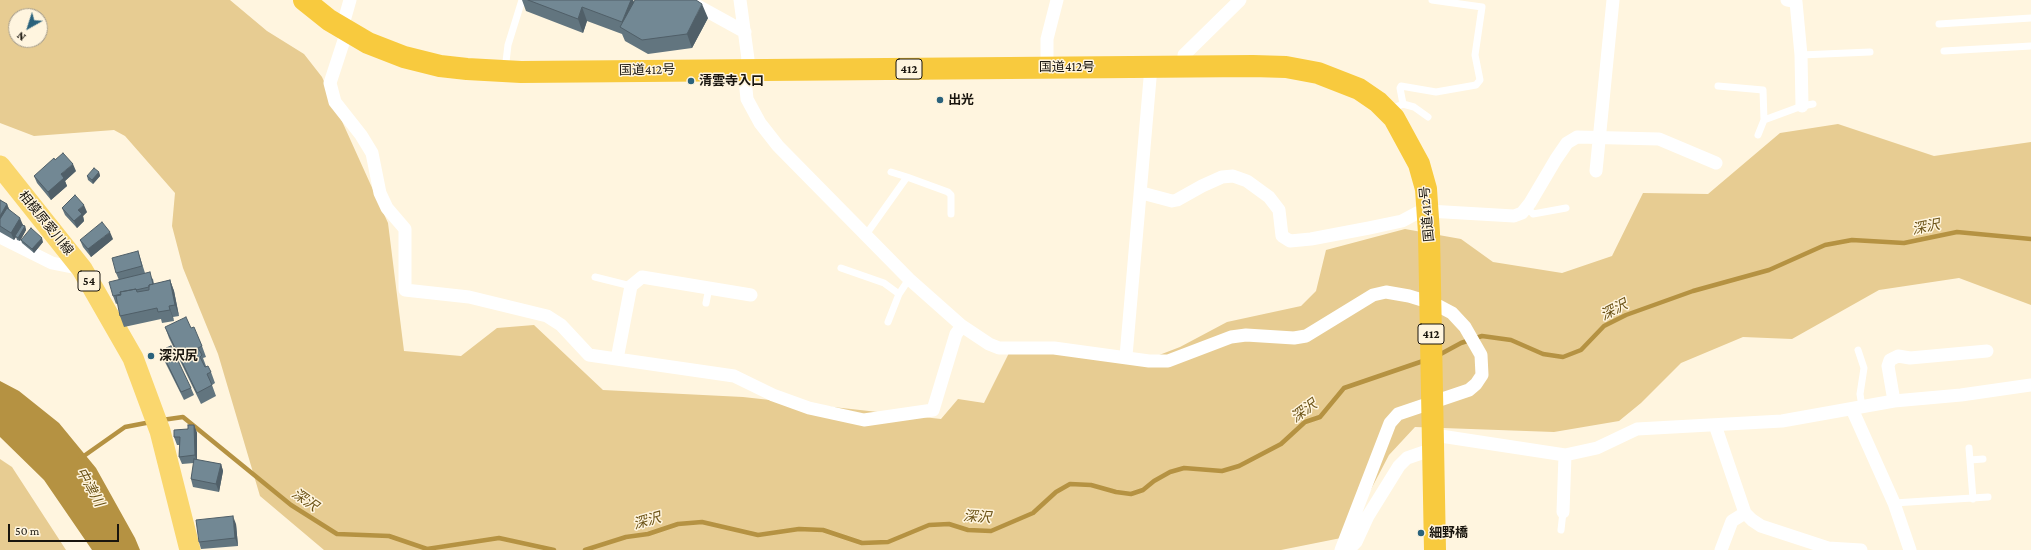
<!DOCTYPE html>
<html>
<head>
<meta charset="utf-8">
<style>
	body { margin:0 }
	#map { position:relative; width:2031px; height:550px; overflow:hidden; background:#fff5df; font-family:"Crimson Pro",serif }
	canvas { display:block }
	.north { position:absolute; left:8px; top:8px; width:40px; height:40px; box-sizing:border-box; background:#fff5df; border:1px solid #a39b8b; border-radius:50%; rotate:219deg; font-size:11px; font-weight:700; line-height:16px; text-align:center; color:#19150e }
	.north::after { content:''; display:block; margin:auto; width:14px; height:18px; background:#2a627c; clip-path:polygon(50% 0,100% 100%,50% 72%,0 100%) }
	.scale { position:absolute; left:8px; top:524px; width:111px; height:18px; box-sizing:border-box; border:2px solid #19150e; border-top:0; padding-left:5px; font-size:12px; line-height:14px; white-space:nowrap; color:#19150e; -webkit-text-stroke:3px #fff5df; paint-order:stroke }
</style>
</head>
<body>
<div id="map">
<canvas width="2031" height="550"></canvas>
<div class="north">N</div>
<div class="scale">50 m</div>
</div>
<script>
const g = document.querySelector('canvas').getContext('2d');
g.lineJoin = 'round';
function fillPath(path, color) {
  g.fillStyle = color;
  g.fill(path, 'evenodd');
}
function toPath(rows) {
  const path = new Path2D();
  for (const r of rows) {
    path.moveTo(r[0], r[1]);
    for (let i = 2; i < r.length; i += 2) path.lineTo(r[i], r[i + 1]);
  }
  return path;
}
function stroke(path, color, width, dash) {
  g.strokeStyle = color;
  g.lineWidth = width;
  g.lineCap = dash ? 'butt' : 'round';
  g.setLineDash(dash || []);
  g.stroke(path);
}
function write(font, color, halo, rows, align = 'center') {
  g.font = font + ' "Crimson Pro","Noto Sans JP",serif';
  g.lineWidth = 3;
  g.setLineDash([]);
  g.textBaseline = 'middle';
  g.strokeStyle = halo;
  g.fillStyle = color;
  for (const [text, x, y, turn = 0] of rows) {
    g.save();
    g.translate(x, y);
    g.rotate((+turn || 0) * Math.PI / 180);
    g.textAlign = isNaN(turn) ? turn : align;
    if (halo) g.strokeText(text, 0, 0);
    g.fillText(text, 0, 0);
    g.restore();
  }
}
const green = toPath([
	[0,0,230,0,267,31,304,54,322,77,388,223,404,351,461,356,497,328,534,325,603,390,743,397,941,419,958,399,984,403,1012,347,1141,362,1180,347,1227,322,1301,306,1316,291,1326,250,1405,229,1461,239,1493,262,1562,273,1612,256,1643,193,1708,194,1780,133,1838,124,1934,156,2031,142,2031,305,1959,278,1879,290,1792,339,1743,337,1681,363,1641,403,1619,421,1554,432,1415,427,1389,455,1346,537,1281,550,324,550,260,496,218,354,183,268,172,226,175,193,125,136,114,130,34,136,0,123],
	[16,16,40,16,40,40,16,40],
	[0,459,12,467,66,550,0,550]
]);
const water = toPath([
	[0,381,19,391,59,423,96,468,135,538,140,550,92,550,44,480,0,437]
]);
const stream = toPath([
	[1437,356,1461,343,1482,336,1511,340,1543,354,1563,357,1581,350,1604,326,1626,315,1693,291,1769,270,1825,245,1852,240,1904,243,1957,232,2031,239],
	[162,420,183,417,291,505,337,534,389,536,427,549,499,538,554,550],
	[81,458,125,427,151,422],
	[585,550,626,537,648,534,678,524,702,522,758,535,799,529,823,530,862,543,888,542,929,525,949,524,968,530,991,531,1033,513,1056,492,1070,484,1091,485,1116,492,1131,494,1143,490,1154,481,1170,472,1184,468,1222,471,1239,466,1281,444,1305,422,1320,417,1344,388,1426,360]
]);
const service = toPath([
	[1939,24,2031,18],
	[1944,51,2031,46],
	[1801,55,1870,52],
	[505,70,508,45,522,0],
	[1718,86,1763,90,1764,120],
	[1403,104,1400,88,1401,86,1436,92,1476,85,1480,80,1475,55,1482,7,1432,0],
	[1389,110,1403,104,1414,107,1428,117],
	[1758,135,1764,120,1802,106,1813,104],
	[891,172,907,177],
	[1527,207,1533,214,1566,208],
	[865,236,907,177,948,192,951,195,951,214],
	[841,268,884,283,899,294],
	[595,277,631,286],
	[706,303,709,288],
	[888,322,899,294,909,279],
	[1858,350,1864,368,1860,394,1862,407],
	[1969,448,1973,499],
	[1970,460,1983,459],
	[1894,503,1988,497],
	[1561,530,1563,512]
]);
const minor = toPath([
	[687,0,745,32],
	[740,0,748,59,744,69,747,99,760,123,778,146,909,279,962,326,989,344,999,348,1054,348,1149,361,1168,361,1231,337,1246,335,1294,338,1306,336,1373,295,1386,292,1409,296,1435,304,1452,313,1465,327,1481,355,1482,375,1476,384,1469,390,1398,414,1390,423,1341,550],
	[1787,0,1796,2,1801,55,1802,106],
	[342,28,350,0],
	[347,31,330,83,335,102,361,135,372,153,380,193,387,208,405,229,405,290,469,297,547,316,561,325,589,355,734,376,773,395,809,408,864,420,933,410,956,334,962,326],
	[1183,66,1184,55,1240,0],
	[1047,67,1047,39,1057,0],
	[1596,171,1613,0],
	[1142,193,1172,201,1177,200,1202,186,1222,177,1233,176,1247,181,1269,197,1279,210,1282,236,1290,241,1311,239,1369,228,1402,221,1417,213,1428,211,1514,216,1522,213,1530,203,1556,159,1567,143,1577,137,1659,139,1716,163],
	[0,237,52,263,82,269],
	[1126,356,1151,67],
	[617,359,631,286,642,277,751,295],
	[1894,401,1888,366,1890,360,1898,356,1910,358,1987,351],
	[1852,409,1894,503,1910,550],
	[1715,425,1745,513,1752,520,1761,526,1828,548,1861,550],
	[1434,435,1565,455,1597,448,1637,429,1782,421,1894,401,1961,395,2031,385],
	[1563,512,1565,455],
	[1348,550,1356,542,1368,516,1399,466,1407,458,1433,449],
	[1721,550,1732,521,1745,513]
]);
const primary = toPath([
	[0,166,82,269,133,358,160,431,190,550]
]);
const trunk = toPath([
	[304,0,329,20,368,43,404,57,440,66,467,69,521,72,1253,66,1286,67,1318,73,1359,89,1378,102,1394,118,1419,164,1426,189,1429,233,1435,550]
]);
const wall = toPath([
	[522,0,633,0,634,2,708,18,692,48,648,54,625,41,622,34,587,21,583,33,526,11],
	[76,171,65,181,67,186,51,200,37,183,34,176],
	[99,172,100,176,93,184,88,180,87,176],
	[0,200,7,204,9,209,23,225,25,226,26,230,20,241,17,240,16,237,14,240,0,232],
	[62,208,87,212,83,216,84,221,77,228,65,215],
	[113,239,91,257,83,247,80,240],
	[21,240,43,242,34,253,22,243],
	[138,251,145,273,153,279,154,284,170,280,174,291,179,316,173,317,174,321,162,323,161,319,124,327,120,316,118,303,116,304,113,296,119,280,116,273],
	[165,327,191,328,202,346,206,357,203,358,206,366,211,372,215,383,212,385,216,396,201,404,169,338],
	[162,353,191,388,194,395,184,400,164,360],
	[194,425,197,433,197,460,221,464,223,471,219,492,193,487,191,479,194,463,182,464,179,457,179,445,177,445,174,437],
	[236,524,238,546,201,549,199,542]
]);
const shadedWall = toPath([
	[631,0,633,0,637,11,625,30,622,22],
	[702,4,708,18,692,48,687,34],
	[582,7,587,21,583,33,578,19],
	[73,164,76,171,65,181,67,186,51,200,48,192,61,174],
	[99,172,100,176,93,184,92,180],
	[7,204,10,212,0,226,0,216],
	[84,205,87,212,83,216,84,221,77,228,74,221,78,210],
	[20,218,23,225,15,236,16,237,14,240,11,233],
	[25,226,26,230,20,241,18,238],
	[110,232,113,239,91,257,88,249],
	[42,238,43,242,34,253,32,249],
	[170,280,174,291,179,316,175,305],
	[169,306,173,317,174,321,170,310],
	[194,425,197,433,197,463,195,455],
	[221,464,223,471,219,492,216,484],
	[233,516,236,524,238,546,235,538]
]);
const building = toPath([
	[528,0,631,0,622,22,582,7,578,19,528,0],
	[635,0,696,0,702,4,687,34,642,40,620,27,635,0],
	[63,153,73,164,61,174,64,178,48,192,34,176,54,158,55,160,63,153],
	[94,168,99,172,92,180,87,176,94,168],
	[75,195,84,205,78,210,82,214,74,221,62,208,75,195],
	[0,200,7,204,0,216,0,200],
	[7,208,20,218,11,233,0,226,0,219,7,208],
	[102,222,110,232,88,249,80,240,102,222],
	[22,225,25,226,18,238,15,236,22,225],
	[31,228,42,238,32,249,21,240,31,228],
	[138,251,142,266,116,273,112,258,138,251],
	[150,272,153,284,149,285,149,287,136,290,136,289,120,292,121,294,113,296,109,282,150,272],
	[170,280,175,305,169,306,170,310,158,312,157,308,120,316,116,296,121,295,120,292,136,289,137,292,149,290,149,285,170,280],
	[186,317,191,328,194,327,202,346,198,348,202,355,200,357,205,367,208,366,211,372,207,374,212,385,197,393,165,327,186,317],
	[171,346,191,388,181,392,162,353,167,350,166,348,171,346],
	[188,425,194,425,195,455,179,457,180,437,174,437,174,430,188,429,188,425],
	[194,459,221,464,216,484,191,479,194,459],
	[233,516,235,538,199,542,196,520,233,516]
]);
const markers = [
	[691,81,4,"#2a627c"],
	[940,100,4,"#2a627c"],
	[151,356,4,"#2a627c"],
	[1421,533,4,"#2a627c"]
];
const shields = [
	[909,69,26],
	[89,281,22],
	[1431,334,26]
];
const shieldNames = [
	["412",909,69],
	["54",89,281],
	["412",1431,334]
];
const streetNames = [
	["国道412号",1067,67],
	["国道412号",647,70,-1],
	["国道412号",1427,214,-95],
	["相模原愛川線",46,223,51]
];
const poiNames = [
	["清雲寺入口",699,81],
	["出光",948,100],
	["深沢尻",159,356],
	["細野橋",1429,533]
];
const waterNames = [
	["深沢",1926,227,-11],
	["深沢",1614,310,-27],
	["深沢",1304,411,-36],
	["中津川",90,487,61],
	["深沢",305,500,35],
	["深沢",977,517,4],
	["深沢",647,521,-16]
];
fillPath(green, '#e7cc92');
fillPath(water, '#b59242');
stroke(stream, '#b59242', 4.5);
stroke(service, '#fff', 7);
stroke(minor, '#fff', 13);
stroke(primary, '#fad76e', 21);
stroke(trunk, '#f8ca3e', 22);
fillPath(wall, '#62757f');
fillPath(shadedWall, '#505f68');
fillPath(building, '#728894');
stroke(building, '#505f68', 1);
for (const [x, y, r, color] of markers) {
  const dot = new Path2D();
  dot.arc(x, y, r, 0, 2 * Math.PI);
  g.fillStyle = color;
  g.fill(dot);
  stroke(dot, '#fff5df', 1.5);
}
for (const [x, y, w] of shields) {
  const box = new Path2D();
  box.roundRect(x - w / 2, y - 10, w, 20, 3);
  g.fillStyle = '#fff5df';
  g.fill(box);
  stroke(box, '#19150e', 1);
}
write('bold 12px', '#19150e', null, shieldNames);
write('13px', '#19150e', '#fff5df', streetNames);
write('bold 13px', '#19150e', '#fff5df', poiNames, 'left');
write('italic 14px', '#6b5215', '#fff5df', waterNames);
</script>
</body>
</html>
